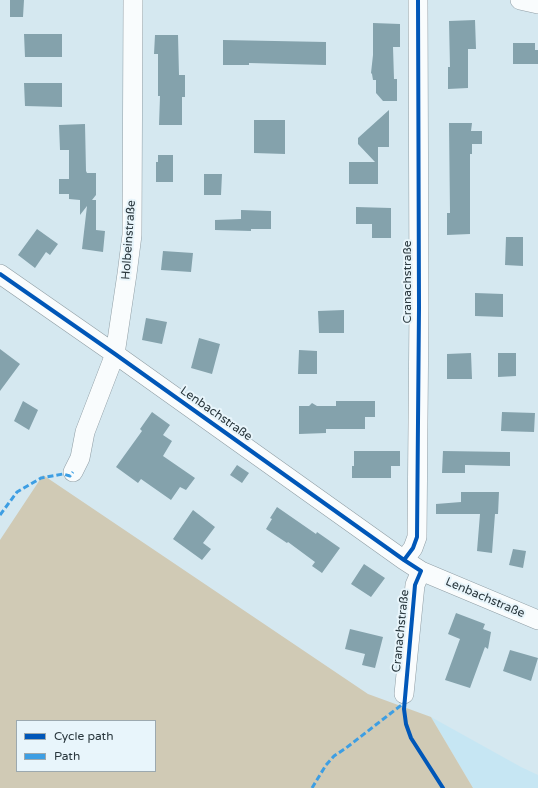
<!DOCTYPE html>
<html>
<head>
<meta charset="utf-8">
<style>
	body { margin:0 }
	#map { position:relative; width:538px; height:788px; overflow:hidden; background:#d5e8f0; font-family:"Varela Round",sans-serif }
	canvas { display:block }
	.legend { position:absolute; left:16px; top:720px; width:140px; height:52px; box-sizing:border-box; background:#e8f5fb; border:1px solid #9ca9af; margin:0; padding:5px 7px; list-style:none; font-size:12px; color:#29373d }
	.legend li { display:flex; align-items:center; gap:8px; height:20px }
	.legend b { width:20px; border:1px solid #9ca9af }
</style>
</head>
<body>
<div id="map">
<canvas width="538" height="788"></canvas>
<ul class="legend">
<li><b style="height:5px;background:#0057b8"></b>Cycle path</li>
<li><b style="height:5px;background:#3d9ee3"></b>Path</li>
</ul>
</div>
<script>
const g = document.querySelector('canvas').getContext('2d');
g.lineJoin = 'round';
function fillPath(path, color) {
  g.fillStyle = color;
  g.fill(path, 'evenodd');
}
function toPath(rows) {
  const path = new Path2D();
  for (const r of rows) {
    path.moveTo(r[0], r[1]);
    for (let i = 2; i < r.length; i += 2) path.lineTo(r[i], r[i + 1]);
  }
  return path;
}
function stroke(path, color, width, dash) {
  g.strokeStyle = color;
  g.lineWidth = width;
  g.lineCap = dash ? 'butt' : 'round';
  g.setLineDash(dash || []);
  g.stroke(path);
}
function write(font, color, halo, rows, align = 'center') {
  g.font = font + ' "Varela Round",sans-serif';
  g.lineWidth = 4;
  g.setLineDash([]);
  g.textBaseline = 'middle';
  g.strokeStyle = halo;
  g.fillStyle = color;
  for (const [text, x, y, turn = 0] of rows) {
    g.save();
    g.translate(x, y);
    g.rotate((+turn || 0) * Math.PI / 180);
    g.textAlign = isNaN(turn) ? turn : align;
    if (halo) g.strokeText(text, 0, 0);
    g.fillText(text, 0, 0);
    g.restore();
  }
}
const built = toPath([
	[431,717,521,767,538,775,538,788,473,788]
]);
const green = toPath([
	[43,475,368,694,431,717,473,788,0,788,0,540],
	[17,721,155,721,155,771,17,771]
]);
const building = toPath([
	[10,0,24,0,23,17,10,17],
	[475,20,476,49,468,49,468,88,448,89,448,67,450,67,449,21],
	[373,23,400,24,400,47,393,47,394,79,397,79,397,101,383,101,376,93,376,80,373,80,372,74,371,73,373,55],
	[24,34,62,34,62,57,25,57],
	[155,35,178,35,179,75,185,75,185,97,182,97,182,125,159,125,160,96,158,96,158,54,154,54],
	[223,40,326,42,326,65,249,63,249,65,223,65],
	[513,43,535,43,535,50,538,50,538,64,513,64],
	[24,83,62,83,62,107,25,106],
	[389,110,389,147,378,147,378,184,349,184,349,162,375,162,358,144,358,138],
	[254,120,285,120,285,154,254,153],
	[449,123,472,123,471,131,482,131,482,144,472,144,472,154,470,154,470,234,447,235,447,213,450,213],
	[85,124,86,171,87,173,96,173,96,195,92,200,96,200,96,230,105,231,103,252,82,249,87,206,80,215,80,200,69,199,69,194,59,194,59,179,69,179,69,150,60,150,59,125],
	[158,155,173,155,173,182,156,182,156,162,158,162],
	[204,174,222,174,221,195,204,195],
	[356,207,391,208,391,238,372,238,372,224,356,224],
	[241,210,271,211,271,229,251,229,251,231,215,230,215,220,241,219],
	[37,229,58,244,50,255,46,252,35,268,18,255],
	[506,237,523,237,523,266,505,265],
	[163,251,193,253,191,272,161,270],
	[475,293,503,294,503,317,475,316],
	[344,310,344,333,319,333,318,311],
	[146,318,167,322,162,344,142,340],
	[199,338,220,344,212,374,191,368],
	[0,349,20,364,0,391],
	[299,350,317,351,317,374,298,374],
	[471,353,472,379,447,379,447,354],
	[498,353,516,353,516,376,498,377],
	[23,401,38,410,29,430,14,421],
	[336,401,375,401,375,417,365,417,365,429,326,429,326,433,299,434,299,406,309,406,312,403,317,406,336,406],
	[152,412,170,425,163,435,172,441,163,456,195,478,186,490,180,487,171,500,141,479,138,483,116,467,142,431,140,429],
	[502,412,535,413,534,432,501,431],
	[354,451,400,451,400,466,391,466,391,478,352,478,352,466,354,466],
	[443,451,510,452,510,466,465,465,465,473,442,473],
	[237,465,249,473,242,483,230,475],
	[461,492,499,492,498,514,495,514,492,553,477,551,480,514,436,514,436,504,461,502],
	[277,507,316,534,317,532,340,548,322,573,312,566,315,562,288,542,287,543,266,529,272,519,270,518],
	[193,510,215,527,203,543,211,549,202,560,173,539],
	[513,549,526,551,523,568,509,565],
	[364,564,385,578,371,597,351,584],
	[456,613,485,624,483,629,491,632,488,649,485,647,470,688,445,680,460,639,448,634],
	[350,629,383,637,375,668,362,665,365,654,345,649],
	[510,650,538,658,531,681,503,671]
]);
const street = toPath([
	[520,0,538,4],
	[0,274,115,354,404,560,421,571,538,620],
	[73,472,80,458,85,432,115,354,127,274,132,235,133,0],
	[404,560,413,548,417,537,419,307,418,0],
	[404,694,415,585,421,571]
]);
const quiet = toPath([
	[0,515,17,492,41,478,63,474,70,476,73,472],
	[312,788,326,765,334,756,346,748,404,703]
]);
const cycleway = toPath([
	[0,274,115,354,404,560,421,571,415,585,404,709,406,724,411,738,443,788],
	[404,560,413,548,417,537,419,307,418,0]
]);
const streetNames = [
	["Holbeinstraße",129,240,-86],
	["Cranachstraße",408,282,-90],
	["Lenbachstraße",216,414,35],
	["Lenbachstraße",485,598,23],
	["Cranachstraße",401,631,-84]
];
fillPath(built, '#c6e6f3');
fillPath(green, '#d0cab5');
fillPath(building, '#84a2ac');
stroke(street, '#8f9da4', 20);
stroke(street, '#f9fcfd', 19);
stroke(quiet, '#3d9ee3', 3, [6, 3]);
stroke(cycleway, '#0057b8', 4);
write('12px', '#29373d', '#e8f5fb', streetNames);
</script>
</body>
</html>
